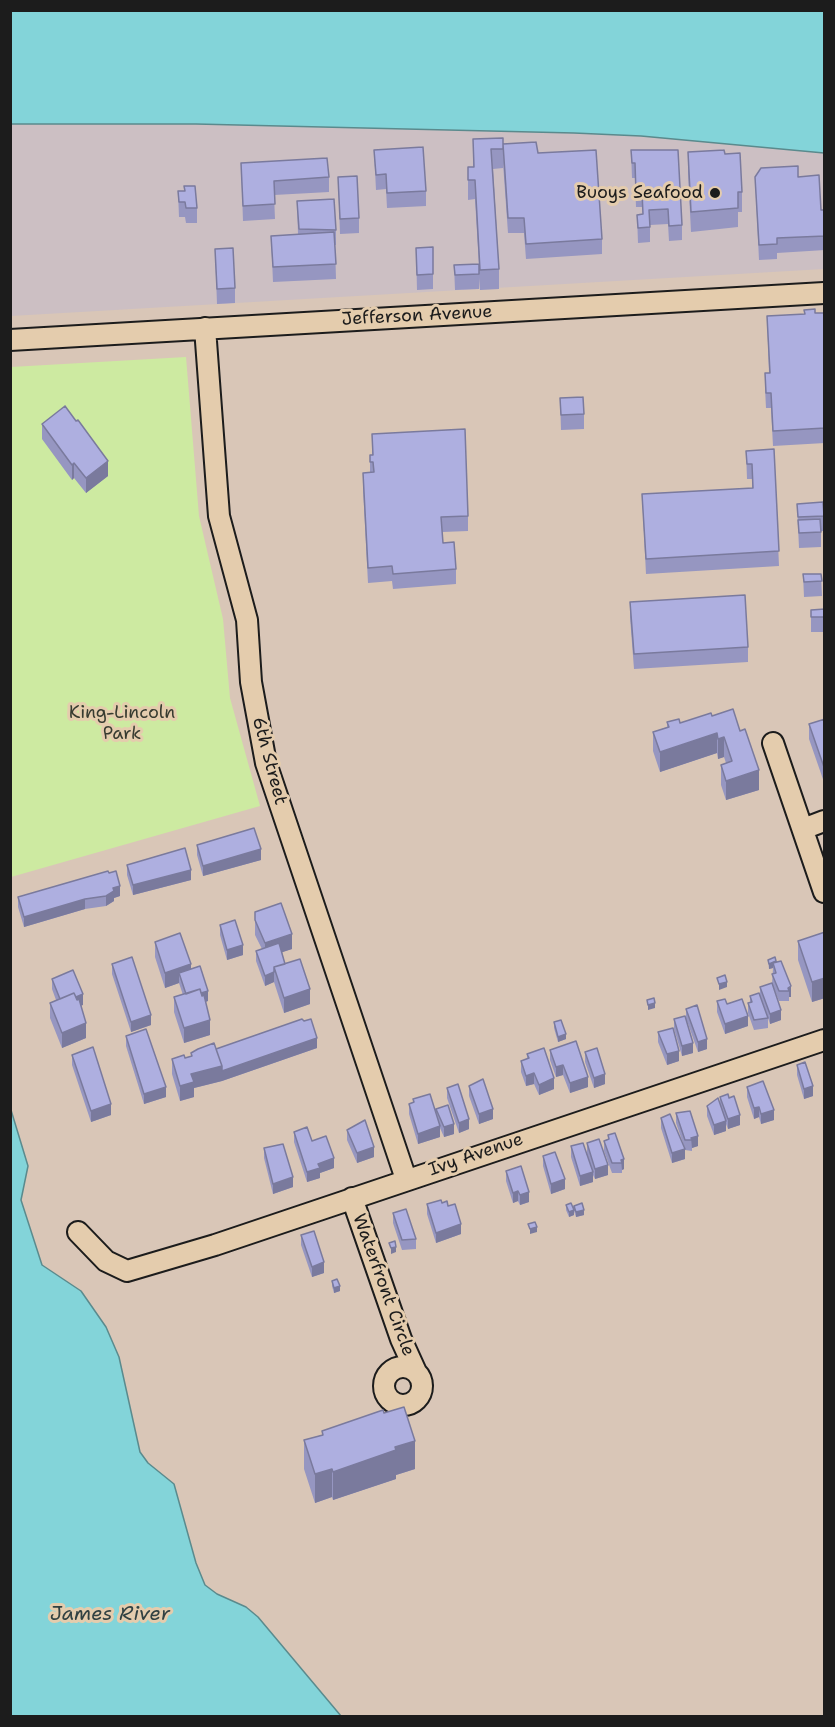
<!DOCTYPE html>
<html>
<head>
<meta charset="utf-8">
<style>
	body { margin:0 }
	#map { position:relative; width:835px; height:1727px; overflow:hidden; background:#d9c6b7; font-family:"Shantell Sans",sans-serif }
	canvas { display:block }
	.frame { position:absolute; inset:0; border:12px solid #1c1c1c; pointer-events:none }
</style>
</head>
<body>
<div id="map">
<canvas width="835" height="1727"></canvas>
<div class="frame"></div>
</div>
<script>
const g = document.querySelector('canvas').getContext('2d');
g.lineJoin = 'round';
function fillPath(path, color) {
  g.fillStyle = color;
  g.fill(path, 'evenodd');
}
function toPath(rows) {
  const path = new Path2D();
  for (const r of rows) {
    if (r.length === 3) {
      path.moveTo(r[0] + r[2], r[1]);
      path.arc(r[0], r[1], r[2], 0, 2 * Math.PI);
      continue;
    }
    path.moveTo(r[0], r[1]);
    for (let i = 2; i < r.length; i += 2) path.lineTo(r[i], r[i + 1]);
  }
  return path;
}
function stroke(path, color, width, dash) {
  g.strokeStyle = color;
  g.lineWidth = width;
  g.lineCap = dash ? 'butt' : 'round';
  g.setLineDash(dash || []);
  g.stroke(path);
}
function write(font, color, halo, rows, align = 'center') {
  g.font = font + ' "Shantell Sans",sans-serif';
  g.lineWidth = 6;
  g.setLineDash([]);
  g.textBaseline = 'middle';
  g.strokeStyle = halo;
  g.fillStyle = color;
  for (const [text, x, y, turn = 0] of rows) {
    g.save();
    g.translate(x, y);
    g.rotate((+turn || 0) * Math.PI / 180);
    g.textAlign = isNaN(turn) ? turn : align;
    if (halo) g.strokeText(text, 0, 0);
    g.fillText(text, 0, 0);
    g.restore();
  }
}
const built = toPath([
	[11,11,824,11,824,269,11,316]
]);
const green = toPath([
	[186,357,199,516,223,619,230,698,260,806,11,877,11,367]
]);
const water = toPath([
	[10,11,824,11,824,153,641,136,574,133,196,124,11,124,10,11],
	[11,1110,28,1166,21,1200,42,1265,81,1291,106,1327,119,1357,140,1452,148,1463,174,1484,196,1563,205,1585,217,1594,246,1607,258,1617,341,1716,11,1716,11,1110]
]);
const minor = toPath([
	[205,328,219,516,247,620,251,682,266,763,406,1179],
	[10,340,824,293],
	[773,743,824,892],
	[803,829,824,821],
	[352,1198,401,1339,416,1372],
	[78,1232,106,1261,127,1271,215,1245,824,1040],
	[403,1386,19]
]);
const wall = toPath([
	[473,139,503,144,538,153,602,239,602,254,526,259,524,233,508,233,503,163,503,168,493,169,499,269,499,289,480,290,479,278,479,289,455,290,454,265,479,266,475,199,468,200,468,167,473,167],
	[374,150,426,191,426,206,387,208,386,189,376,190],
	[631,150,682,225,682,240,669,241,668,224,650,225,650,242,638,243,637,215,643,214,642,207,636,207,635,178,632,178],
	[688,152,725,154,742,192,742,212,738,212,738,227,691,232,688,172],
	[241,163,329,177,329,192,274,195,275,219,243,221],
	[338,177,359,218,359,233,340,234],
	[755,177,798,177,821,210,825,210,825,250,777,253,777,259,759,260],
	[178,191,197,208,197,223,186,223,185,217,179,217],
	[297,201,336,230,336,245,335,245,336,279,273,282,271,236,298,234],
	[433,247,433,289,417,290,416,248],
	[215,249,235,288,235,303,217,304],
	[825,313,825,443,773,446,771,408,766,408,765,388,765,373,769,373,767,316],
	[560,398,584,414,584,429,561,430],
	[42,424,108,476,86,493,74,478,72,480,42,439],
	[372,434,468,516,468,531,442,532,443,543,456,569,456,584,393,589,392,581,368,583,363,488,363,473,370,473,370,455,372,455],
	[774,449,779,566,646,574,642,494,752,488,752,479,747,479,746,451],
	[797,504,824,516,824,531,821,531,821,547,799,548],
	[803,574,821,574,822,596,804,597],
	[630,602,748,647,748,662,634,669,630,617],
	[825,609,825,632,811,632,811,610],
	[712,716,759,790,726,800,721,785,721,765,726,763,724,757,718,759,717,753,660,772,653,751,653,732,667,727,667,722,680,723],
	[825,719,825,785,809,739,809,724],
	[197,845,261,860,203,876,197,855],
	[127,865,191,880,133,895,127,875],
	[108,871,120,896,114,898,114,901,106,906,85,909,24,927,18,907,18,897],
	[255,912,292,949,282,952,285,964,310,1004,284,1013,274,982,265,986,256,961,256,951,262,949,255,935],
	[220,925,243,955,227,960,220,935],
	[825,932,825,998,812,1002,798,960,798,941],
	[155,942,191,969,208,1001,205,1002,210,1035,184,1043,174,1012,174,997,183,995,179,983,165,988,155,957],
	[768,960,776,962,781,961,791,997,789,997,789,1001,779,1001,772,984,773,968,769,969],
	[112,964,151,1025,131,1032,112,974],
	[52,979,83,1005,81,1005,86,1038,62,1048,50,1018,50,1003,56,1000,52,989],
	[760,987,781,1020,770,1024,766,1012,768,1018,768,1028,754,1030,748,1013,748,1003,750,1003,750,996,760,995],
	[717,1001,727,1004,748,1026,725,1034,717,1012],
	[686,1009,707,1049,698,1052,687,1021,693,1053,682,1056,674,1029,674,1019,686,1018],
	[554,1022,566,1039,558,1042,554,1028],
	[658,1032,679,1061,667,1065,658,1042],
	[126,1036,166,1097,144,1104,126,1046],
	[317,1048,222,1081,194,1088,194,1097,180,1101,172,1074,172,1059,185,1058,191,1056,191,1053,216,1049],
	[550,1050,588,1087,570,1093,563,1075,556,1077,550,1060],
	[585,1052,605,1084,594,1088,585,1062],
	[527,1054,554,1089,539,1095,534,1084,526,1086,521,1072,521,1061,527,1059],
	[72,1055,111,1115,91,1122,72,1065],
	[797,1065,813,1096,804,1099,797,1075],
	[469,1086,493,1119,479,1124,469,1096],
	[747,1087,774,1120,761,1124,759,1117,754,1119,747,1097],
	[447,1088,469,1129,459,1133,447,1098],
	[720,1097,740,1125,728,1129,726,1124,726,1131,714,1135,707,1116,707,1106,720,1103],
	[413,1099,436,1115,436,1109,454,1134,444,1137,440,1128,440,1137,418,1144,409,1114,409,1104,413,1103],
	[676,1113,698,1146,692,1148,692,1151,685,1150,685,1149,685,1159,672,1163,661,1128,661,1118,685,1149,676,1123],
	[347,1130,374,1157,357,1163,347,1140],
	[294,1132,312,1141,334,1168,320,1173,320,1178,307,1182,294,1142],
	[615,1133,624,1169,622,1170,622,1173,612,1173,604,1151,604,1141,608,1140,608,1135],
	[587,1143,608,1175,595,1179,593,1175,593,1182,580,1186,571,1157,571,1146,587,1153],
	[264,1148,293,1187,273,1194,264,1158],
	[543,1156,565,1189,551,1194,543,1166],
	[506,1171,529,1202,520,1205,518,1201,513,1203,506,1181],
	[442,1203,448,1206,461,1234,436,1243,427,1214,427,1204],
	[566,1205,574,1210,574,1206,584,1215,576,1217,574,1211,574,1215,569,1217,566,1210],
	[393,1213,416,1239,416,1249,402,1250,393,1223],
	[301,1235,324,1273,312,1277,301,1245],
	[332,1281,340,1291,334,1293,332,1286],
	[384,1413,415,1469,396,1475,396,1479,333,1500,332,1497,315,1503,304,1469,304,1440,322,1435,322,1431]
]);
const shadedWall = toPath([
	[108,461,108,476,86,493,86,478],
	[74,463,74,478,72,480,72,465],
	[717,733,717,753,660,772,660,752],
	[724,737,724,757,718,759,718,739],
	[759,770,759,790,726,800,726,781],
	[261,849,261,860,203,876,203,866],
	[191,870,191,880,133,895,133,885],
	[120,886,120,896,114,898,114,901,106,906,106,896,113,888],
	[85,899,85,909,24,927,24,917],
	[292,934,292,949,265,958,265,943],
	[243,945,243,955,227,960,227,950],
	[776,961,773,963,773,968,769,969,769,964],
	[191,964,191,979,179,973,179,983,165,988,165,973],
	[274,972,274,982,265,986,265,976],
	[825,978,825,998,812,1002,812,982],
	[727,982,727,987,719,990,719,984],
	[791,986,791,997,789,997,789,991,788,988],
	[310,989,310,1004,284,1013,284,998],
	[208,991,208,1001,187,1008,187,998],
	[83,994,83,1005,62,1013,62,1003],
	[655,1003,655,1008,648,1010,648,1005],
	[781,1010,781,1020,770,1024,770,1014],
	[151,1015,151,1025,131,1032,131,1022],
	[748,1016,748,1026,725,1034,725,1024],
	[210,1020,210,1035,184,1043,184,1028],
	[86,1023,86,1038,62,1048,62,1033],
	[566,1034,566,1039,558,1042,558,1037],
	[317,1038,317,1048,222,1081,222,1071],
	[707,1039,707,1049,698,1052,698,1042],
	[693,1043,693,1053,682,1056,682,1046],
	[679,1051,679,1061,667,1065,667,1054],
	[563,1065,563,1075,556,1077,556,1067],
	[222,1066,222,1081,194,1088,194,1097,180,1101,180,1086,191,1074],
	[534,1073,534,1084,526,1086,526,1076],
	[605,1074,605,1084,594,1088,594,1078],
	[588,1077,588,1087,570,1093,570,1083],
	[554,1078,554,1089,539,1095,539,1085],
	[813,1086,813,1096,804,1099,804,1089],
	[166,1087,166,1097,144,1104,144,1094],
	[111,1104,111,1115,91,1122,91,1111],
	[759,1107,759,1117,754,1119,754,1108],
	[493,1109,493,1119,479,1124,479,1114],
	[774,1110,774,1120,761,1124,761,1114],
	[740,1115,740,1125,728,1129,728,1119],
	[469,1119,469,1129,459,1133,459,1123],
	[726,1121,726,1131,714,1135,714,1125],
	[454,1124,454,1134,444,1137,444,1127],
	[440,1126,440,1137,418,1144,418,1134],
	[698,1136,698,1146,692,1148,691,1138],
	[374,1147,374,1157,357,1163,357,1153],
	[685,1149,685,1159,672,1163,672,1153],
	[334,1158,334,1168,320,1173,320,1178,307,1182,307,1172,318,1164],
	[624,1159,624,1169,622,1170,621,1160],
	[608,1165,608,1175,595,1179,595,1169],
	[593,1172,593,1182,580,1186,580,1176],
	[293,1177,293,1187,273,1194,273,1184],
	[565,1179,565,1189,551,1194,551,1184],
	[518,1191,518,1201,513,1203,513,1193],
	[529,1192,529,1202,520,1205,520,1195],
	[574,1210,574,1215,569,1217,569,1212],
	[584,1210,584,1215,576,1217,576,1212],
	[461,1224,461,1234,436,1243,436,1233],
	[537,1227,537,1232,530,1234,530,1229],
	[396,1247,396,1252,391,1254,391,1248],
	[324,1262,324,1273,312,1277,312,1267],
	[340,1286,340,1291,334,1293,334,1288],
	[415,1441,415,1469,396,1475,396,1479,333,1500,333,1472,395,1447],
	[332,1469,332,1497,315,1503,315,1474]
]);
const building = toPath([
	[503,138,503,149,491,149,499,269,480,270,475,180,468,180,468,167,474,167,473,139,503,138],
	[536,142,538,153,596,150,602,239,526,244,524,218,508,218,503,144,536,142],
	[423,147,426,191,387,193,386,174,376,175,374,150,423,147],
	[631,150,678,150,682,225,669,226,668,209,649,210,650,227,638,228,637,215,643,214,642,192,636,193,635,163,632,163,631,150],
	[724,150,725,154,740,153,742,192,738,192,738,208,691,212,688,152,724,150],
	[327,158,329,177,274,181,275,204,243,206,241,163,327,158],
	[798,166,798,177,819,175,821,210,825,210,825,236,777,238,777,244,759,245,755,177,761,168,798,166],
	[357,176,359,218,340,219,338,177,357,176],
	[184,186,195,186,197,208,186,208,185,202,179,202,178,191,185,191,184,186],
	[334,199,336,230,299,229,297,201,334,199],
	[334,232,336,264,273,267,271,236,334,232],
	[433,247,433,274,417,275,416,248,433,247],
	[233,248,235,288,217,289,215,249,233,248],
	[479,264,479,274,455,275,454,265,479,264],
	[815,309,815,313,825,313,825,428,773,431,771,393,766,393,765,373,770,373,767,316,805,314,804,310,815,309],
	[583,397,584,414,561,415,560,398,583,397],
	[65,406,76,421,78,420,108,461,86,478,74,463,72,465,42,424,65,406],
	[465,429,468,516,441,517,443,543,454,542,456,569,393,574,392,566,368,568,363,473,374,472,373,462,370,462,370,455,373,455,372,434,465,429],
	[774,449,779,551,646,559,642,494,753,488,752,464,747,464,746,451,774,449],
	[823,502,824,516,798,517,797,504,823,502],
	[820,519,821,532,799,533,798,520,820,519],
	[803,574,821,574,822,581,804,582,803,574],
	[745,595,748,647,634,654,630,602,745,595],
	[825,609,825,617,811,617,811,610,825,609],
	[733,709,740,731,745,729,759,770,726,781,721,765,732,761,724,737,718,739,717,733,660,752,653,732,669,727,667,722,679,719,680,723,711,713,712,716,733,709],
	[825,719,825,770,809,724,825,719],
	[254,828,261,849,203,866,197,845,254,828],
	[185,848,191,870,133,885,127,865,185,848],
	[108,871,109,873,116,871,120,886,113,888,114,891,106,896,85,899,24,917,18,897,108,871],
	[281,903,292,934,265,943,255,920,255,912,281,903],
	[235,920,243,945,227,950,220,925,235,920],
	[825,932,825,978,812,982,798,941,825,932],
	[180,933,191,964,165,973,155,942,180,933],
	[279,943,285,964,274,967,274,972,265,976,256,951,279,943],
	[132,957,151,1015,131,1022,112,964,132,957],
	[775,957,776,961,769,964,768,960,775,957],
	[300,959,310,989,284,998,274,967,300,959],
	[781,961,791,986,788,988,789,991,779,991,772,974,776,973,773,963,781,961],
	[200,966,208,991,201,993,200,989,186,994,179,973,200,966],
	[73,970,83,994,76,997,74,993,60,999,52,979,73,970],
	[725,975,727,982,719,984,717,978,725,975],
	[772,983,781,1010,770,1014,760,987,772,983],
	[200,989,202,996,204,995,210,1020,184,1028,174,997,200,989],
	[74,993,77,1000,79,999,86,1023,62,1033,50,1003,74,993],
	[759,993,768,1018,754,1020,748,1003,752,1002,750,996,759,993],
	[654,998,655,1003,648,1005,647,1000,654,998],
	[725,999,727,1004,742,999,748,1016,725,1024,717,1001,725,999],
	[697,1005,707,1039,698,1042,686,1009,697,1005],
	[685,1016,693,1043,682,1046,674,1019,685,1016],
	[302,1019,304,1021,311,1019,317,1038,222,1071,222,1066,216,1049,302,1019],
	[561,1020,566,1034,558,1037,554,1022,561,1020],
	[673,1028,679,1051,667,1054,658,1032,673,1028],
	[146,1029,166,1087,144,1094,126,1036,146,1029],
	[576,1041,588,1077,570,1083,563,1065,556,1067,550,1050,576,1041],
	[214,1043,222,1066,191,1074,194,1082,180,1086,172,1059,184,1055,185,1058,192,1056,191,1053,198,1049,214,1043],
	[93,1047,111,1104,91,1111,72,1055,93,1047],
	[544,1048,554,1078,539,1085,534,1073,526,1076,521,1061,529,1058,527,1054,544,1048],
	[597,1048,605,1074,594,1078,585,1052,597,1048],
	[805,1062,813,1086,804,1089,797,1065,805,1062],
	[483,1079,493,1109,479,1114,469,1086,483,1079],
	[763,1081,774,1110,761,1114,759,1107,754,1108,747,1087,763,1081],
	[458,1084,469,1119,459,1123,447,1088,458,1084],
	[430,1094,440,1126,418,1134,409,1104,414,1102,413,1099,430,1094],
	[728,1094,729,1098,734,1096,740,1115,728,1119,720,1097,728,1094],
	[718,1098,726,1121,714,1125,707,1106,718,1098],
	[448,1105,454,1124,444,1127,436,1109,448,1105],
	[690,1111,698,1136,691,1138,692,1140,685,1140,676,1113,690,1111],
	[670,1114,685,1149,672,1153,661,1118,670,1114],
	[365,1120,374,1147,357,1153,347,1130,365,1120],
	[307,1127,312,1141,326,1136,334,1158,318,1164,320,1168,307,1172,294,1132,307,1127],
	[615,1133,624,1159,621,1160,622,1163,612,1163,604,1141,609,1139,608,1135,615,1133],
	[599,1139,608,1165,595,1169,587,1143,599,1139],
	[583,1143,593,1172,580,1176,571,1146,583,1143],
	[283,1144,293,1177,273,1184,264,1148,283,1144],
	[555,1152,565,1179,551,1184,543,1156,555,1152],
	[521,1166,529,1192,520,1195,518,1191,513,1193,506,1171,521,1166],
	[441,1200,442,1203,447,1201,448,1206,455,1204,461,1224,436,1233,427,1204,441,1200],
	[571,1203,574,1210,569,1212,566,1205,571,1203],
	[582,1203,584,1210,576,1212,574,1206,582,1203],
	[406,1209,416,1239,402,1240,393,1213,406,1209],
	[535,1222,537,1227,530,1229,528,1224,535,1222],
	[314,1231,324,1262,312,1267,301,1235,314,1231],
	[395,1241,396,1247,391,1248,389,1243,395,1241],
	[337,1279,340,1286,334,1288,332,1281,337,1279],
	[404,1407,415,1441,395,1447,396,1450,333,1472,332,1469,315,1474,304,1440,323,1435,322,1431,383,1410,384,1413,404,1407]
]);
const markers = [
	[715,193,6,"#1c1c1c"]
];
const poiNames = [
	["Buoys Seafood",703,193]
];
const streetNames = [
	["Jefferson Avenue",417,316,-3],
	["6th Street",269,761,75],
	["Ivy Avenue",476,1155,-19],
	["Waterfront Circle",383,1285,70]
];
const parkNames = [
	["King-Lincoln",122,713],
	["Park",122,734]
];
const waterNames = [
	["James River",110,1615]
];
fillPath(built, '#ccbfc3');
fillPath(green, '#cdeaa1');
fillPath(water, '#83d4d9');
stroke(water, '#5a8a8d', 1.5);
stroke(minor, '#1c1c1c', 24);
stroke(minor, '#e4ccad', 20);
fillPath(wall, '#9696c1');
fillPath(shadedWall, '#7a7a9d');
fillPath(building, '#aeafe0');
stroke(building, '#7a7a9d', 1.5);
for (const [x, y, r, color] of markers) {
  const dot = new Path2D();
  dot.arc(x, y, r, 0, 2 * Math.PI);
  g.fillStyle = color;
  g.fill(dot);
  stroke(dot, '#e4ccad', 2);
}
write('18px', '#1c1c1c', '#e4ccad', poiNames, 'right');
write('18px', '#1c1c1c', '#e4ccad', streetNames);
write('18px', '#373b30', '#e4ccad', parkNames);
write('italic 20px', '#314142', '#e4ccad', waterNames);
</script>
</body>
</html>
